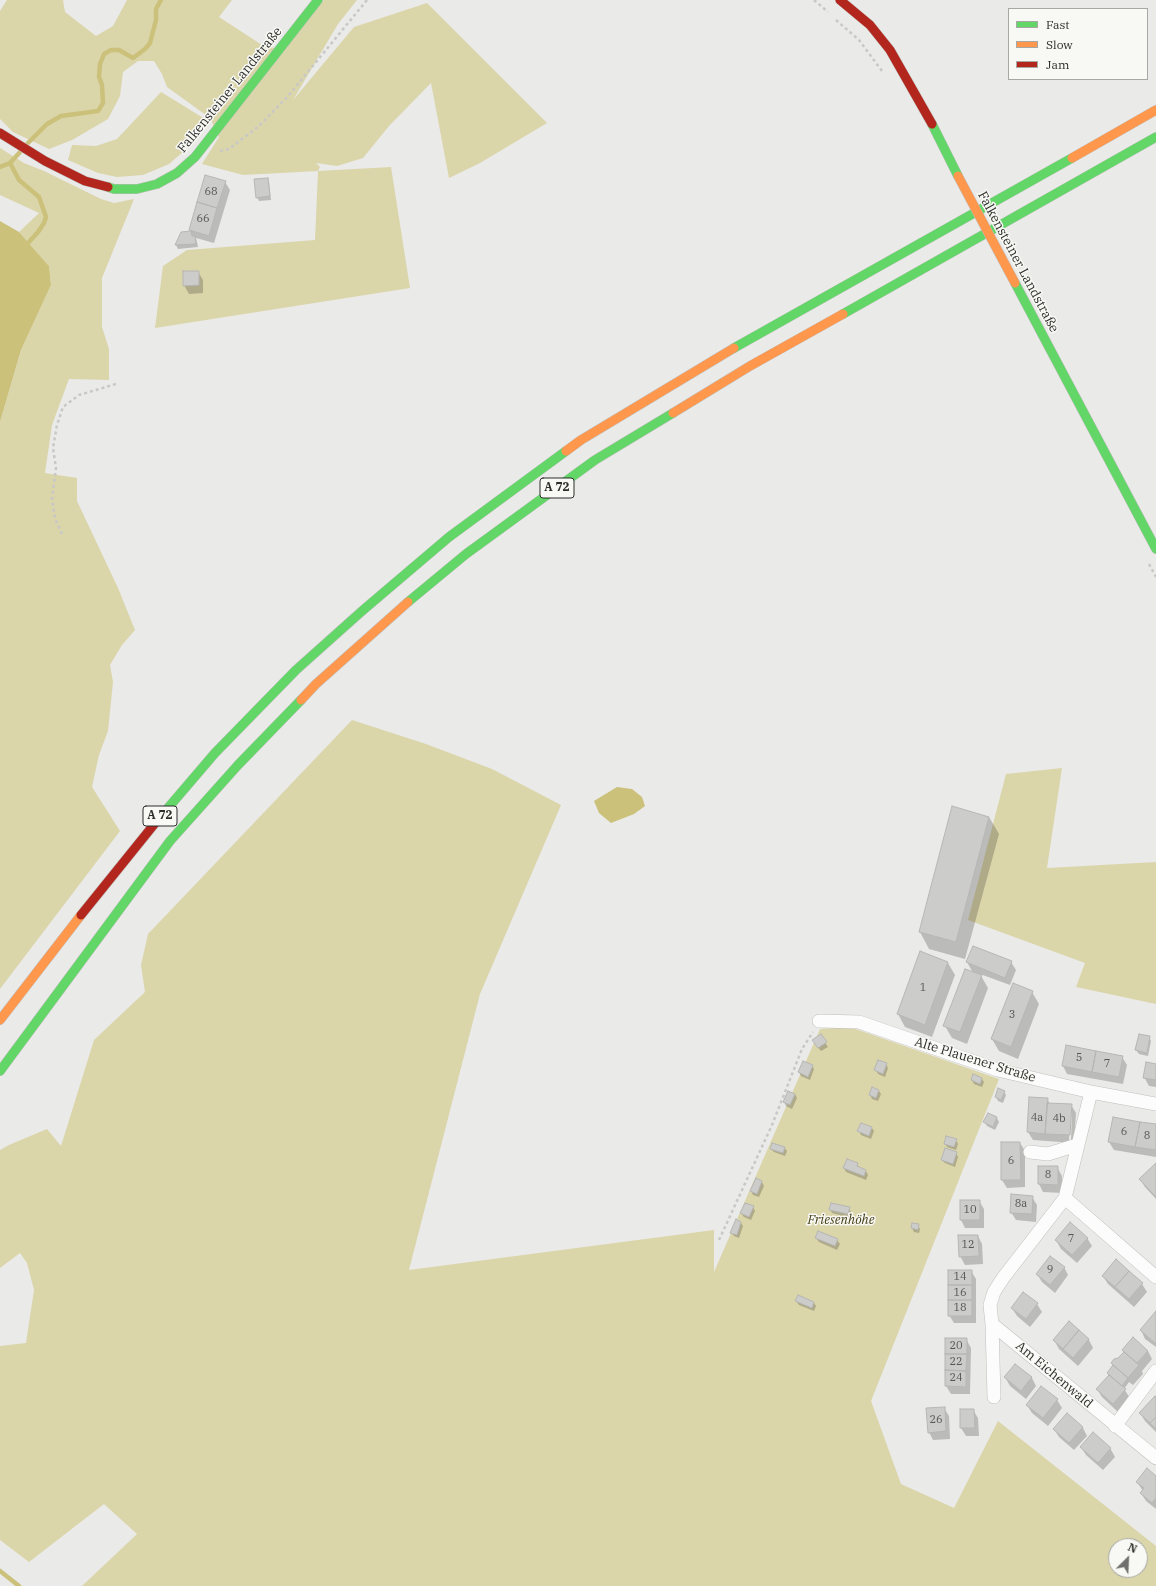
<!DOCTYPE html>
<html>
<head>
<meta charset="utf-8">
<style>
	body { margin:0 }
	#map { position:relative; width:1156px; height:1586px; overflow:hidden; background:#eaeae8; font-family:"IBM Plex Serif",serif }
	canvas { display:block }
	.legend { position:absolute; left:1008px; top:8px; width:140px; height:72px; box-sizing:border-box; background:#f8f8f4; border:1px solid #a7a7a4; margin:0; padding:5px 7px; list-style:none; font-size:12px; color:#2d2d2c }
	.legend li { display:flex; align-items:center; gap:8px; height:20px }
	.legend b { width:20px; border:1px solid #a7a7a4 }
	.north { position:absolute; left:1108px; top:1538px; width:40px; height:40px; box-sizing:border-box; background:#f8f8f4; border:1px solid #a7a7a4; border-radius:50%; rotate:24deg; font-size:11px; font-weight:700; line-height:16px; text-align:center; color:#2d2d2c }
	.north::after { content:''; display:block; margin:auto; width:14px; height:18px; background:#6f6f6e; clip-path:polygon(50% 0,100% 100%,50% 72%,0 100%) }
</style>
</head>
<body>
<div id="map">
<canvas width="1156" height="1586"></canvas>
<ul class="legend">
<li><b style="height:5px;background:#63d668"></b>Fast</li>
<li><b style="height:5px;background:#ff974d"></b>Slow</li>
<li><b style="height:5px;background:#b3261e"></b>Jam</li>
</ul>
<div class="north">N</div>
</div>
<script>
const g = document.querySelector('canvas').getContext('2d');
g.lineJoin = 'round';
function fillPath(path, color) {
  g.fillStyle = color;
  g.fill(path, 'evenodd');
}
function toPath(rows) {
  const path = new Path2D();
  for (const r of rows) {
    path.moveTo(r[0], r[1]);
    for (let i = 2; i < r.length; i += 2) path.lineTo(r[i], r[i + 1]);
  }
  return path;
}
function stroke(path, color, width, dash) {
  g.strokeStyle = color;
  g.lineWidth = width;
  g.lineCap = dash ? 'butt' : 'round';
  g.setLineDash(dash || []);
  g.stroke(path);
}
function write(font, color, halo, rows, align = 'center') {
  g.font = font + ' "IBM Plex Serif",serif';
  g.lineWidth = 3;
  g.setLineDash([]);
  g.textBaseline = 'middle';
  g.strokeStyle = halo;
  g.fillStyle = color;
  for (const [text, x, y, turn = 0] of rows) {
    g.save();
    g.translate(x, y);
    g.rotate((+turn || 0) * Math.PI / 180);
    g.textAlign = isNaN(turn) ? turn : align;
    if (halo) g.strokeText(text, 0, 0);
    g.fillText(text, 0, 0);
    g.restore();
  }
}
const green = toPath([
	[7,0,63,0,65,12,96,36,113,26,127,0,232,0,219,17,262,45,283,50,324,0,357,0,338,24,293,100,354,27,427,3,547,123,480,163,449,178,431,83,389,126,363,158,337,166,316,163,320,167,318,171,391,167,410,288,155,328,163,266,187,250,315,240,318,171,243,175,202,164,219,137,210,118,167,87,162,74,154,61,138,61,123,72,120,96,108,119,72,140,49,149,13,132,0,119,0,11],
	[161,92,205,119,184,151,169,164,143,175,117,177,98,173,68,160,72,145,96,146,117,139],
	[0,148,24,163,44,171,101,199,114,203,134,199,102,278,102,327,109,349,109,380,69,379,52,425,45,473,77,478,77,501,118,588,135,630,122,645,110,665,113,682,108,731,99,755,92,787,120,831,0,989,0,422,21,350,51,285,49,266,19,232,39,213,0,195],
	[352,720,426,744,492,769,561,805,480,994,409,1270,714,1230,714,1272,820,1029,850,1027,999,1079,871,1401,901,1484,954,1508,998,1421,1156,1546,1156,1586,82,1586,137,1534,104,1504,29,1562,0,1540,0,1346,26,1343,34,1290,27,1263,20,1253,0,1268,0,1150,9,1145,47,1129,61,1146,94,1040,145,992,141,965,148,934],
	[1116,1546,1140,1546,1140,1570,1116,1570],
	[1062,768,1047,868,1156,862,1156,1004,1076,987,1085,963,968,920,1006,774]
]);
const water = toPath([
	[0,221,19,232,49,266,51,285,21,350,0,422],
	[617,787,632,789,642,797,645,806,634,814,611,823,599,813,594,801]
]);
const shadow = toPath([
	[267,179,269,182,271,200,259,201,257,197],
	[225,182,230,190,214,243,196,238,198,247,178,249,176,245,182,232,191,232,190,229],
	[198,272,203,280,203,293,189,294,184,285],
	[953,808,989,817,999,834,965,959,929,949,920,932],
	[967,962,1011,962,1016,970,1010,985,980,974,988,988,967,1044,952,1038,945,1026,973,973],
	[948,963,955,975,932,1037,905,1027,898,1014],
	[1032,992,1039,1004,1018,1059,999,1051,992,1039],
	[820,1035,828,1047,821,1051,815,1044],
	[1149,1037,1151,1041,1148,1056,1139,1054,1136,1050],
	[1122,1057,1127,1065,1123,1084,1067,1074,1063,1066],
	[886,1064,888,1068,885,1077,878,1074,876,1070],
	[1156,1065,1156,1087,1149,1086,1144,1077],
	[812,1066,814,1069,810,1080,801,1076,799,1072],
	[982,1079,984,1082,982,1087,974,1084,972,1080],
	[879,1091,881,1094,878,1101,872,1099,870,1095],
	[1004,1092,1006,1095,1003,1103,998,1101,996,1097],
	[795,1094,797,1098,792,1109,786,1106,784,1102],
	[1030,1098,1047,1099,1050,1104,1071,1105,1076,1113,1074,1143,1033,1140,1028,1132],
	[1070,1112,1072,1112,1071,1140,1069,1140],
	[988,1114,997,1118,999,1122,995,1130,987,1126,985,1122],
	[1156,1125,1156,1157,1114,1150,1109,1142],
	[872,1128,874,1131,871,1139,861,1135,859,1131],
	[956,1140,958,1144,956,1150,947,1147,945,1143],
	[1020,1143,1025,1151,1025,1187,1007,1188,1002,1180],
	[784,1147,787,1151,785,1156,774,1152,771,1149],
	[956,1153,958,1157,955,1167,945,1163,942,1160],
	[857,1164,860,1169,866,1171,868,1175,866,1180,846,1172,844,1168],
	[1156,1164,1156,1199,1145,1187,1140,1179],
	[1057,1167,1062,1176,1062,1193,1043,1192,1039,1184],
	[756,1179,762,1182,764,1186,759,1197,753,1195,751,1191],
	[1032,1197,1037,1205,1036,1222,1016,1220,1011,1212],
	[979,1201,984,1209,984,1228,965,1228,961,1220],
	[753,1207,755,1211,751,1220,744,1217,741,1213],
	[849,1208,851,1212,850,1218,832,1213,830,1209],
	[741,1223,743,1226,739,1238,734,1236,732,1233],
	[918,1225,920,1229,919,1233,914,1232,912,1228],
	[978,1236,982,1244,983,1264,965,1265,960,1256],
	[816,1238,837,1240,840,1244,837,1250,819,1242],
	[1087,1238,1092,1246,1077,1263,1061,1249,1056,1240],
	[1064,1267,1068,1275,1055,1293,1042,1282,1037,1274],
	[971,1271,976,1279,976,1323,954,1323,949,1315],
	[1103,1276,1142,1284,1147,1292,1134,1307,1108,1284],
	[796,1301,814,1303,816,1306,814,1311,799,1305],
	[1037,1304,1042,1312,1030,1327,1017,1316,1012,1308],
	[1156,1312,1156,1347,1145,1339,1141,1330],
	[1069,1323,1089,1340,1093,1348,1078,1366,1059,1349,1054,1340],
	[966,1339,971,1348,970,1394,951,1394,946,1386],
	[1123,1350,1148,1351,1152,1359,1142,1371,1143,1374,1133,1385,1129,1382,1124,1389,1130,1398,1118,1412,1102,1397,1097,1389,1109,1376,1108,1373,1114,1366,1112,1363,1119,1359,1124,1353],
	[1015,1365,1032,1378,1036,1386,1026,1399,1010,1386,1005,1377],
	[1156,1399,1156,1432,1145,1421,1140,1413],
	[1057,1400,1062,1408,1048,1426,1032,1413,1027,1405],
	[944,1408,949,1416,950,1439,933,1440,929,1432],
	[973,1410,978,1418,979,1436,966,1436,961,1428],
	[1067,1414,1083,1428,1087,1436,1074,1450,1059,1437,1054,1429],
	[1081,1447,1110,1448,1115,1457,1103,1470,1086,1455],
	[1156,1477,1156,1509,1146,1501,1141,1493,1143,1491,1137,1482]
]);
const stream = toPath([
	[27,144,47,124,61,116,98,111,103,103,102,85,99,77,100,64,104,54,111,50,119,50,133,58,145,49,150,43,156,20,156,9,161,0],
	[10,163,19,180,39,197,46,217,44,223,38,232,29,242],
	[0,167,10,163,21,151],
	[0,1571,19,1586]
]);
const building = toPath([
	[205,175,226,181,217,208,197,202,205,175],
	[268,178,270,196,256,198,254,179,268,178],
	[197,202,217,208,209,236,189,230,197,202],
	[191,231,192,236,195,236,196,244,175,245,181,232,191,231],
	[183,271,199,271,199,285,183,286,183,271],
	[952,806,989,817,956,942,919,932,952,806],
	[973,946,1012,961,1005,978,966,962,973,946],
	[920,951,948,962,925,1025,897,1014,920,951],
	[965,969,982,975,960,1032,943,1026,965,969],
	[1013,983,1033,991,1011,1047,991,1039,1013,983],
	[821,1034,827,1042,818,1048,812,1040,821,1034],
	[1139,1034,1150,1036,1147,1053,1135,1050,1139,1034],
	[1066,1045,1096,1051,1092,1072,1062,1066,1066,1045],
	[1096,1051,1123,1056,1119,1077,1092,1072,1096,1051],
	[878,1060,887,1063,883,1074,874,1070,878,1060],
	[803,1061,813,1065,808,1077,798,1072,803,1061],
	[1146,1062,1156,1064,1156,1080,1143,1078,1146,1062],
	[973,1074,982,1078,980,1084,971,1080,973,1074],
	[872,1087,879,1090,876,1098,869,1095,872,1087],
	[998,1088,1005,1091,1001,1100,995,1097,998,1088],
	[788,1091,795,1094,790,1105,783,1102,788,1091],
	[1029,1097,1048,1098,1045,1134,1027,1132,1029,1097],
	[1047,1103,1072,1104,1070,1135,1045,1134,1047,1103],
	[988,1113,997,1117,993,1127,983,1122,988,1113],
	[1113,1117,1140,1122,1135,1147,1108,1142,1113,1117],
	[1140,1122,1156,1124,1156,1150,1135,1147,1140,1122],
	[861,1123,872,1127,869,1136,857,1131,861,1123],
	[946,1136,957,1139,954,1147,944,1144,946,1136],
	[1001,1142,1020,1142,1021,1180,1001,1180,1001,1142],
	[772,1143,785,1147,783,1153,770,1149,772,1143],
	[945,1148,957,1152,953,1164,941,1160,945,1148],
	[847,1159,858,1163,857,1166,866,1170,864,1176,843,1168,847,1159],
	[1156,1163,1156,1197,1139,1179,1156,1163],
	[1038,1166,1058,1166,1058,1185,1038,1184,1038,1166],
	[756,1178,762,1181,757,1194,750,1191,756,1178],
	[1011,1194,1033,1196,1032,1214,1010,1213,1011,1194],
	[960,1200,980,1200,980,1220,960,1220,960,1200],
	[745,1203,754,1206,749,1217,740,1213,745,1203],
	[831,1203,850,1207,848,1214,829,1210,831,1203],
	[736,1219,741,1222,737,1235,730,1233,736,1219],
	[1070,1222,1088,1238,1072,1255,1055,1240,1070,1222],
	[912,1223,919,1224,918,1230,911,1228,912,1223],
	[818,1231,838,1239,835,1246,815,1238,818,1231],
	[958,1235,978,1235,979,1256,959,1257,958,1235],
	[1050,1256,1065,1267,1050,1285,1036,1274,1050,1256],
	[1116,1259,1129,1271,1115,1287,1102,1276,1116,1259],
	[948,1270,972,1270,972,1285,948,1285,948,1270],
	[1129,1271,1143,1283,1129,1299,1115,1287,1129,1271],
	[948,1285,972,1285,972,1300,948,1300,948,1285],
	[1023,1292,1038,1303,1026,1319,1011,1308,1023,1292],
	[798,1295,814,1302,812,1308,795,1301,798,1295],
	[948,1300,972,1300,972,1316,948,1316,948,1300],
	[1156,1311,1156,1344,1140,1330,1156,1311],
	[1069,1321,1079,1330,1063,1349,1053,1340,1069,1321],
	[1079,1330,1089,1339,1073,1358,1063,1349,1079,1330],
	[1133,1337,1148,1351,1137,1363,1122,1350,1133,1337],
	[945,1338,967,1338,967,1354,945,1354,945,1338],
	[1124,1352,1139,1365,1128,1378,1111,1363,1114,1359,1118,1358,1124,1352],
	[945,1354,967,1354,966,1371,945,1370,945,1354],
	[1015,1364,1032,1377,1021,1391,1004,1377,1015,1364],
	[1113,1365,1128,1378,1122,1386,1107,1373,1113,1365],
	[945,1370,966,1371,966,1387,945,1386,945,1370],
	[1109,1375,1126,1389,1113,1404,1096,1389,1109,1375],
	[1041,1386,1058,1399,1043,1418,1026,1405,1041,1386],
	[1155,1396,1156,1397,1156,1417,1150,1423,1139,1413,1155,1396],
	[945,1407,946,1431,928,1433,926,1408,945,1407],
	[960,1409,974,1409,975,1428,960,1428,960,1409],
	[1067,1413,1083,1427,1069,1443,1053,1429,1067,1413],
	[1156,1417,1156,1429,1150,1423,1156,1417],
	[1093,1432,1111,1448,1098,1463,1080,1447,1093,1432],
	[1147,1468,1156,1476,1156,1498,1152,1503,1140,1493,1144,1488,1136,1482,1147,1468]
]);
const path = toPath([
	[814,0,828,12],
	[836,20,859,40,882,71],
	[220,151,229,149,259,126,289,95,367,0],
	[62,534,55,519,52,499,56,468,53,448,57,425,63,407,79,395,116,384],
	[1149,564,1156,577],
	[719,1240,772,1125,802,1049,813,1032]
]);
const street = toPath([
	[819,1021,859,1022,998,1070,1091,1092,1156,1104],
	[1091,1092,1065,1198,1156,1277],
	[1030,1152,1048,1154,1077,1145],
	[992,1324,1156,1458],
	[994,1397,992,1324,990,1305,994,1292,1003,1278,1065,1198],
	[1115,1426,1156,1371]
]);
const fast = toPath([
	[932,124,958,176],
	[108,187,114,189,137,189,157,184,177,173,195,157,318,0],
	[1015,283,1156,549],
	[843,314,1156,137],
	[734,348,1072,158],
	[408,602,466,554,595,460,673,413],
	[156,822,215,753,296,670,362,611,449,537,566,451],
	[0,1071,170,841,238,765,301,700]
]);
const slow = toPath([
	[1072,158,1156,110],
	[673,413,750,366,843,314],
	[566,451,581,440,734,348],
	[301,700,316,684,408,602],
	[0,1020,81,915]
]);
const jam = toPath([
	[840,0,870,25,890,50,932,124],
	[0,133,45,161,85,181,108,187],
	[81,915,156,822]
]);
const slowBridge = toPath([
	[958,176,1015,283]
]);
const numberNames = [
	["68",211,192],
	["66",203,219],
	["1",923,988],
	["3",1012,1015],
	["5",1079,1058],
	["7",1107,1064],
	["4a",1037,1118],
	["4b",1059,1119],
	["6",1124,1132],
	["8",1147,1136],
	["6",1011,1161],
	["8",1048,1175],
	["8a",1021,1204],
	["10",970,1210],
	["7",1071,1239],
	["12",968,1245],
	["9",1050,1270],
	["14",960,1277],
	["16",960,1293],
	["18",960,1308],
	["20",956,1346],
	["22",956,1362],
	["24",956,1378],
	["26",936,1420]
];
const shields = [
	[557,488,34],
	[160,816,34]
];
const shieldNames = [
	["A 72",557,488],
	["A 72",160,816]
];
const streetNames = [
	["Falkensteiner Landstraße",230,90,-51],
	["Falkensteiner Landstraße",1018,262,62],
	["Alte Plauener Straße",975,1060,17],
	["Am Eichenwald",1054,1375,40]
];
const parkNames = [
	["Friesenhöhe",841,1220]
];
fillPath(green, '#dbd5aa');
fillPath(water, '#cbc17b');
fillPath(shadow, '#0003');
stroke(stream, '#cbc17b', 4.5);
fillPath(building, '#cccccb');
stroke(building, '#b6b6b5', 1);
stroke(street, '#bfbfbd', 14);
stroke(fast, '#bfbfbd', 10);
stroke(slow, '#bfbfbd', 10);
stroke(jam, '#bfbfbd', 10);
stroke(path, '#c8c8c7', 2.5, [3, 3]);
stroke(street, '#fcfcfc', 13);
stroke(fast, '#63d668', 9);
stroke(slow, '#ff974d', 9);
stroke(jam, '#b3261e', 9);
stroke(slowBridge, '#bfbfbd', 10, []);
stroke(slowBridge, '#ff974d', 9);
write('11px', '#555554', null, numberNames);
for (const [x, y, w] of shields) {
  const box = new Path2D();
  box.roundRect(x - w / 2, y - 10, w, 20, 3);
  g.fillStyle = '#f8f8f4';
  g.fill(box);
  stroke(box, '#2d2d2c', 1);
}
write('bold 12px', '#2d2d2c', null, shieldNames);
write('13px', '#2d2d2c', '#f8f8f4', streetNames);
write('italic 13px', '#453e15', '#f8f8f4', parkNames);
</script>
</body>
</html>
